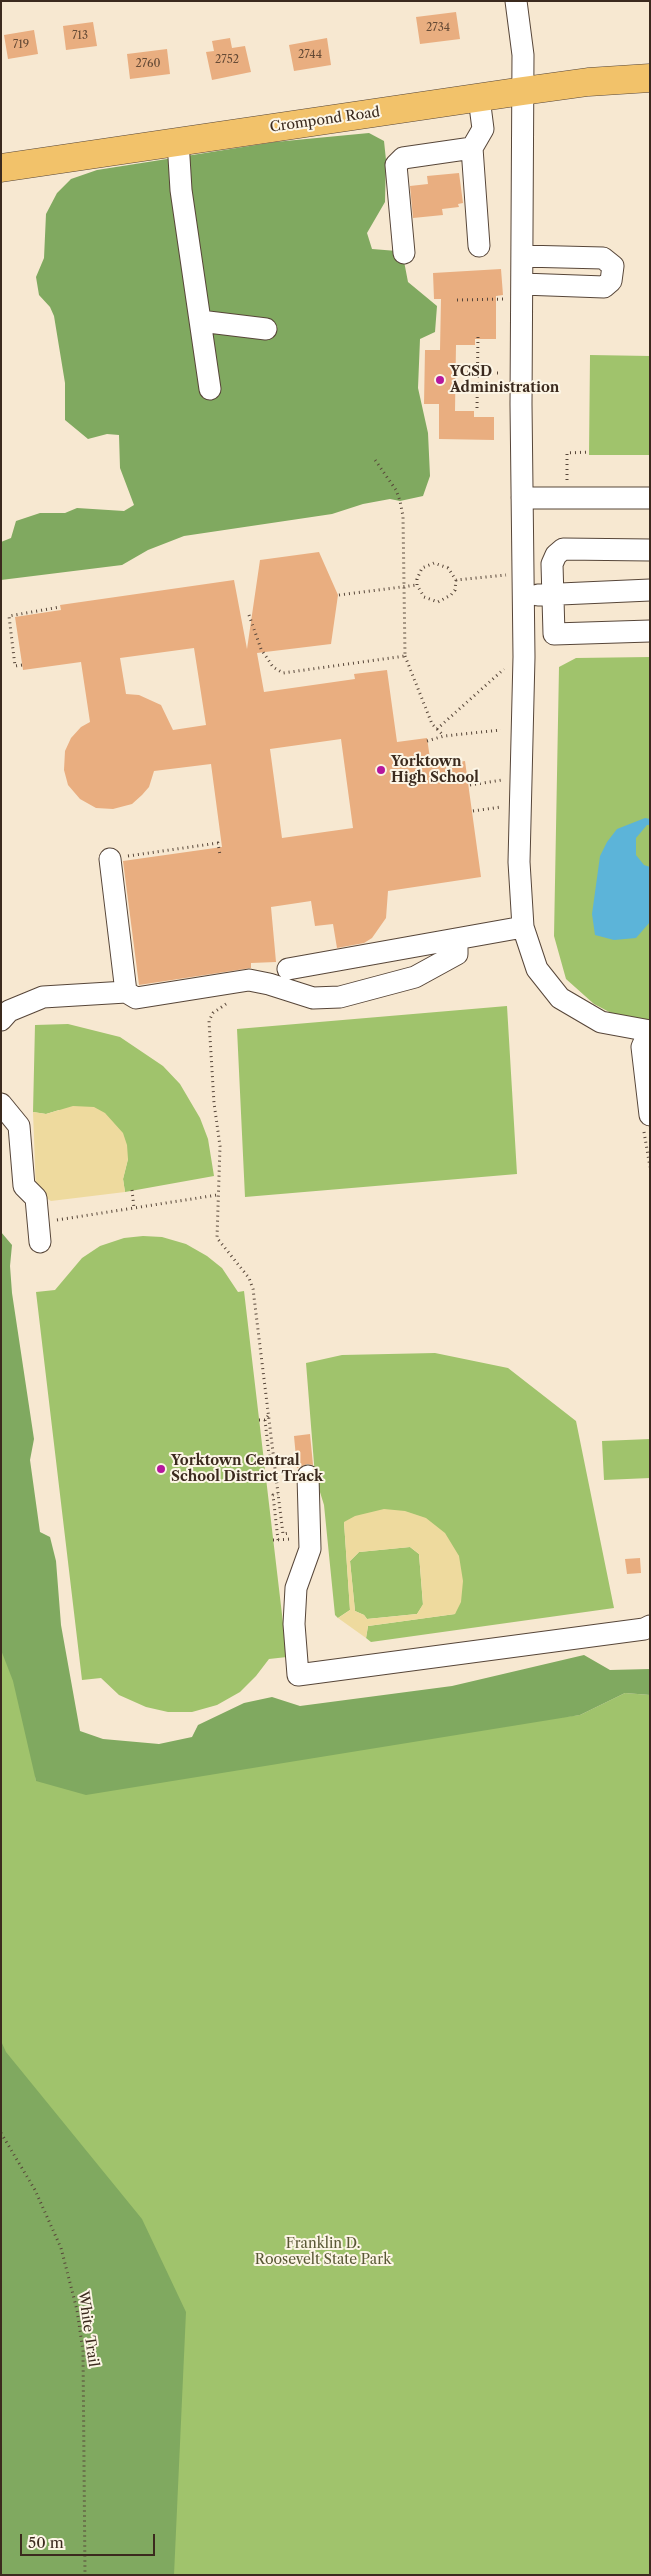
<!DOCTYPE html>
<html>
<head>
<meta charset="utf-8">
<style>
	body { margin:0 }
	#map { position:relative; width:651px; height:2576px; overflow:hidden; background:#f7e8d1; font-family:"Libre Caslon Text",serif }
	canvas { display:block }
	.frame { position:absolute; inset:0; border:2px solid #3b2a1e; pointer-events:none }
	.scale { position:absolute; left:20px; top:2534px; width:135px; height:22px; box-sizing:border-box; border:2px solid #3b2a1e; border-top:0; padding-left:6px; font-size:15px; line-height:18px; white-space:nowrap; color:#3b2a1e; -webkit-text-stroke:4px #fcf5e5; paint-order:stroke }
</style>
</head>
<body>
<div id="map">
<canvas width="651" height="2576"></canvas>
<div class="frame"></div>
<div class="scale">50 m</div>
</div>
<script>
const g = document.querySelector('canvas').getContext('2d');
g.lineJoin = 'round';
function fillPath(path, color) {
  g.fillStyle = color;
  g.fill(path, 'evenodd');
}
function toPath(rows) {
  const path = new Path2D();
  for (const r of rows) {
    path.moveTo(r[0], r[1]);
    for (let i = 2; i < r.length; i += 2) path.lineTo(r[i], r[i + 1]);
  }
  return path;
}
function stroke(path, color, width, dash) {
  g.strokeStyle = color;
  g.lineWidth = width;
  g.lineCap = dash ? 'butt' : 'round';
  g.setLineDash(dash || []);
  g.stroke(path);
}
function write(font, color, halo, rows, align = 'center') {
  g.font = font + ' "Libre Caslon Text",serif';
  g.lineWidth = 4;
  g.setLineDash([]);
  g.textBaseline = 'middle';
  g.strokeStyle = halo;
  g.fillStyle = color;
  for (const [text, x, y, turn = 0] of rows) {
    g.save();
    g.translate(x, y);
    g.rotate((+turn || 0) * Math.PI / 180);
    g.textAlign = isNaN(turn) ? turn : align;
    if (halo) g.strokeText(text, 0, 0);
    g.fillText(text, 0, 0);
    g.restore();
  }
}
const green = toPath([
	[590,355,650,356,650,455,589,455],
	[650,657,650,1021,615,1015,594,1004,566,979,554,936,559,667,576,658],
	[507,1006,517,1174,245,1197,237,1029],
	[68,1024,120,1037,163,1066,180,1084,200,1118,208,1139,214,1176,125,1192,123,1179,128,1159,59,1110,46,1114,33,1112,35,1025],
	[143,1236,162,1237,186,1244,207,1256,222,1268,238,1292,244,1291,287,1657,269,1659,256,1676,240,1692,217,1705,192,1712,168,1712,146,1707,119,1695,101,1678,82,1680,36,1292,55,1290,82,1258,100,1246,124,1238],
	[435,1353,508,1368,576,1421,614,1608,371,1642,366,1638,368,1626,455,1614,459,1556,344,1522,350,1610,338,1618,335,1615,324,1505,315,1476,306,1363,342,1355],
	[650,1439,650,1478,604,1480,602,1441],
	[1,1515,36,1781,580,1715,625,1693,650,1695,650,2575,1,2575],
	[410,1547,419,1554,423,1605,417,1614,367,1619,364,1615,355,1611,350,1561,359,1552]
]);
const forest = toPath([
	[369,133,384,141,386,160,385,202,367,233,372,249,397,251,403,256,408,282,437,306,435,332,420,339,418,388,428,433,430,476,423,496,400,501,390,499,363,504,332,514,184,536,148,550,122,565,1,580,1,542,11,538,16,521,40,513,65,513,77,508,124,511,134,505,120,468,119,435,107,434,88,439,65,420,65,383,54,316,50,307,39,295,36,277,44,258,46,214,57,193,71,179,97,170,275,142],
	[1,1232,12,1245,10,1266,12,1293,34,1439,30,1460,40,1532,50,1537,56,1561,61,1625,80,1731,103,1739,159,1744,192,1737,198,1725,244,1703,272,1697,300,1706,452,1686,584,1655,610,1670,650,1669,650,1695,625,1693,580,1715,86,1795,36,1781,13,1681,1,1650],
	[1,2041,6,2052,142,2219,186,2312,174,2575,1,2575]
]);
const sand = toPath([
	[73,1106,94,1107,105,1113,123,1133,127,1145,128,1159,123,1179,125,1192,51,1201,36,1192,33,1112,46,1114],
	[384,1509,405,1511,426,1518,445,1533,459,1556,463,1581,461,1602,455,1614,368,1626,366,1638,338,1618,350,1610,344,1522,355,1516],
	[410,1547,419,1554,423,1604,417,1614,367,1619,364,1615,355,1611,350,1561,359,1552]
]);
const water = toPath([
	[645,818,650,819,650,825,647,825,636,838,636,855,644,865,650,867,650,922,636,938,614,940,595,935,592,914,600,856,607,842,617,829]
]);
const building = toPath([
	[456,12,460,39,420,44,416,17],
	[93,22,97,46,66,50,63,26],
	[34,30,38,54,8,59,4,35],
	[230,38,232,48,245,46,251,72,212,80,206,52,214,51,212,41],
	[327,38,331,65,294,71,289,45],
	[167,49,170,74,130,79,127,54],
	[459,173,463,203,458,204,459,207,442,209,443,215,413,218,410,186,428,184,427,176],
	[501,269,503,295,496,296,496,339,475,339,475,345,456,345,455,411,474,411,474,417,494,417,494,440,439,439,439,404,424,404,425,350,440,350,441,299,434,299,433,273],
	[319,552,338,595,331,644,257,653,264,692,355,679,354,674,387,670,397,742,427,738,431,765,465,761,481,877,388,891,386,918,372,938,364,943,337,948,333,924,315,926,311,901,271,907,276,962,251,963,251,968,139,985,123,861,222,847,211,764,154,771,149,787,142,795,132,804,113,809,96,808,80,799,68,785,64,770,65,751,71,738,81,727,90,722,81,662,23,670,15,617,61,610,60,605,234,580,247,649,260,560],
	[194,648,206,725,173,730,161,705,139,695,126,694,120,658],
	[341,739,353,828,282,838,270,749],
	[310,1434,313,1465,307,1464,297,1468,294,1436],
	[640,1558,641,1573,627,1574,625,1559]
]);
const path = toPath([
	[457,300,504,299],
	[457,372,502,373],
	[477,408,478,336],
	[567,480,567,453,589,452],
	[456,580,455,590,451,595,438,602,424,597,417,585,417,579,422,568,434,563,448,568,456,580,506,575],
	[339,595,417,585],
	[249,615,261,649,273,667,283,673,405,656,403,516,400,501,396,490,373,457],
	[405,656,432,724,437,729,504,669],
	[22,665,15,666,9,616,60,607],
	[437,729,444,736],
	[427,741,444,736,501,730],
	[470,785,502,780],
	[473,811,501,807],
	[128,856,218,843,220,855],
	[226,1004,213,1013,209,1021,214,1103,220,1146,217,1238,249,1278,253,1289,283,1534,290,1533],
	[644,1132,650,1167],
	[132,1190,134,1208],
	[57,1220,217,1195],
	[268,1416,265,1420,270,1464,274,1464],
	[259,1420,265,1420],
	[273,1540,291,1539],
	[278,1540,273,1495,278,1494],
	[1,2133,35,2190,61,2248,77,2310,83,2351,85,2575]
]);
const minor = toPath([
	[516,1,523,55,521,404,524,657,519,862,523,927,537,969,560,998,601,1022,650,1031],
	[479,98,483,129,472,148,479,246],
	[178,141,181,190,210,389],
	[404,253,396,165,403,158,472,148],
	[522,284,604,287,611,281,613,266,603,258,522,256],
	[200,321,266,329],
	[522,498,650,498],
	[650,550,563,549,556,555,552,564,554,634,650,631],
	[538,595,650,590],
	[110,859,126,992],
	[288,969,523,927],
	[1,1020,9,1011,43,997,126,992,136,998,249,980,269,984,313,998,340,997,415,977,457,954,457,940],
	[649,1031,642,1047,650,1115],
	[1,1104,19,1126,24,1186,36,1198,40,1242],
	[308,1476,310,1549,296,1588,294,1624,298,1675,644,1629,650,1626]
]);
const highway = toPath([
	[1,168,523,91,588,82,650,78]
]);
const markers = [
	[440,380,5,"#b5179e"],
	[381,770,5,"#b5179e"],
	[161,1469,5,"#b5179e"]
];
const numberNames = [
	["2734",438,28],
	["713",80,36],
	["719",21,45],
	["2744",310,55],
	["2752",227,60],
	["2760",148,64]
];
const streetNames = [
	["Crompond Road",325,120,-8],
	["White Trail",88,2329,82]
];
const poiNames = [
	["YCSD",450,372],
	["Administration",450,388],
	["Yorktown",391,762],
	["High School",391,778],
	["Yorktown Central",171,1461],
	["School District Track",171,1477]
];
const parkNames = [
	["Franklin D.",323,2244],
	["Roosevelt State Park",323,2260]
];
fillPath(green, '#a0c36c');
fillPath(forest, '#80a960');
fillPath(sand, '#eeda9e');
fillPath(water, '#5cb4d9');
fillPath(building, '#e9ae80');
stroke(minor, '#574639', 23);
stroke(highway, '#574639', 29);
stroke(path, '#574639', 3, [1, 4]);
stroke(minor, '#fff', 21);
stroke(highway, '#f2c26a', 28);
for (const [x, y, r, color] of markers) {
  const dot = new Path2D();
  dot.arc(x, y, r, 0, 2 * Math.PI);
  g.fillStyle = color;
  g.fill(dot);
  stroke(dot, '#fcf5e5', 2);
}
write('11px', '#664b36', null, numberNames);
write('14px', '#3b2a1e', '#fcf5e5', streetNames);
write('bold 14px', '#3b2a1e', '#fcf5e5', poiNames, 'left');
write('14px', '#595835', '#fcf5e5', parkNames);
</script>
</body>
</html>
